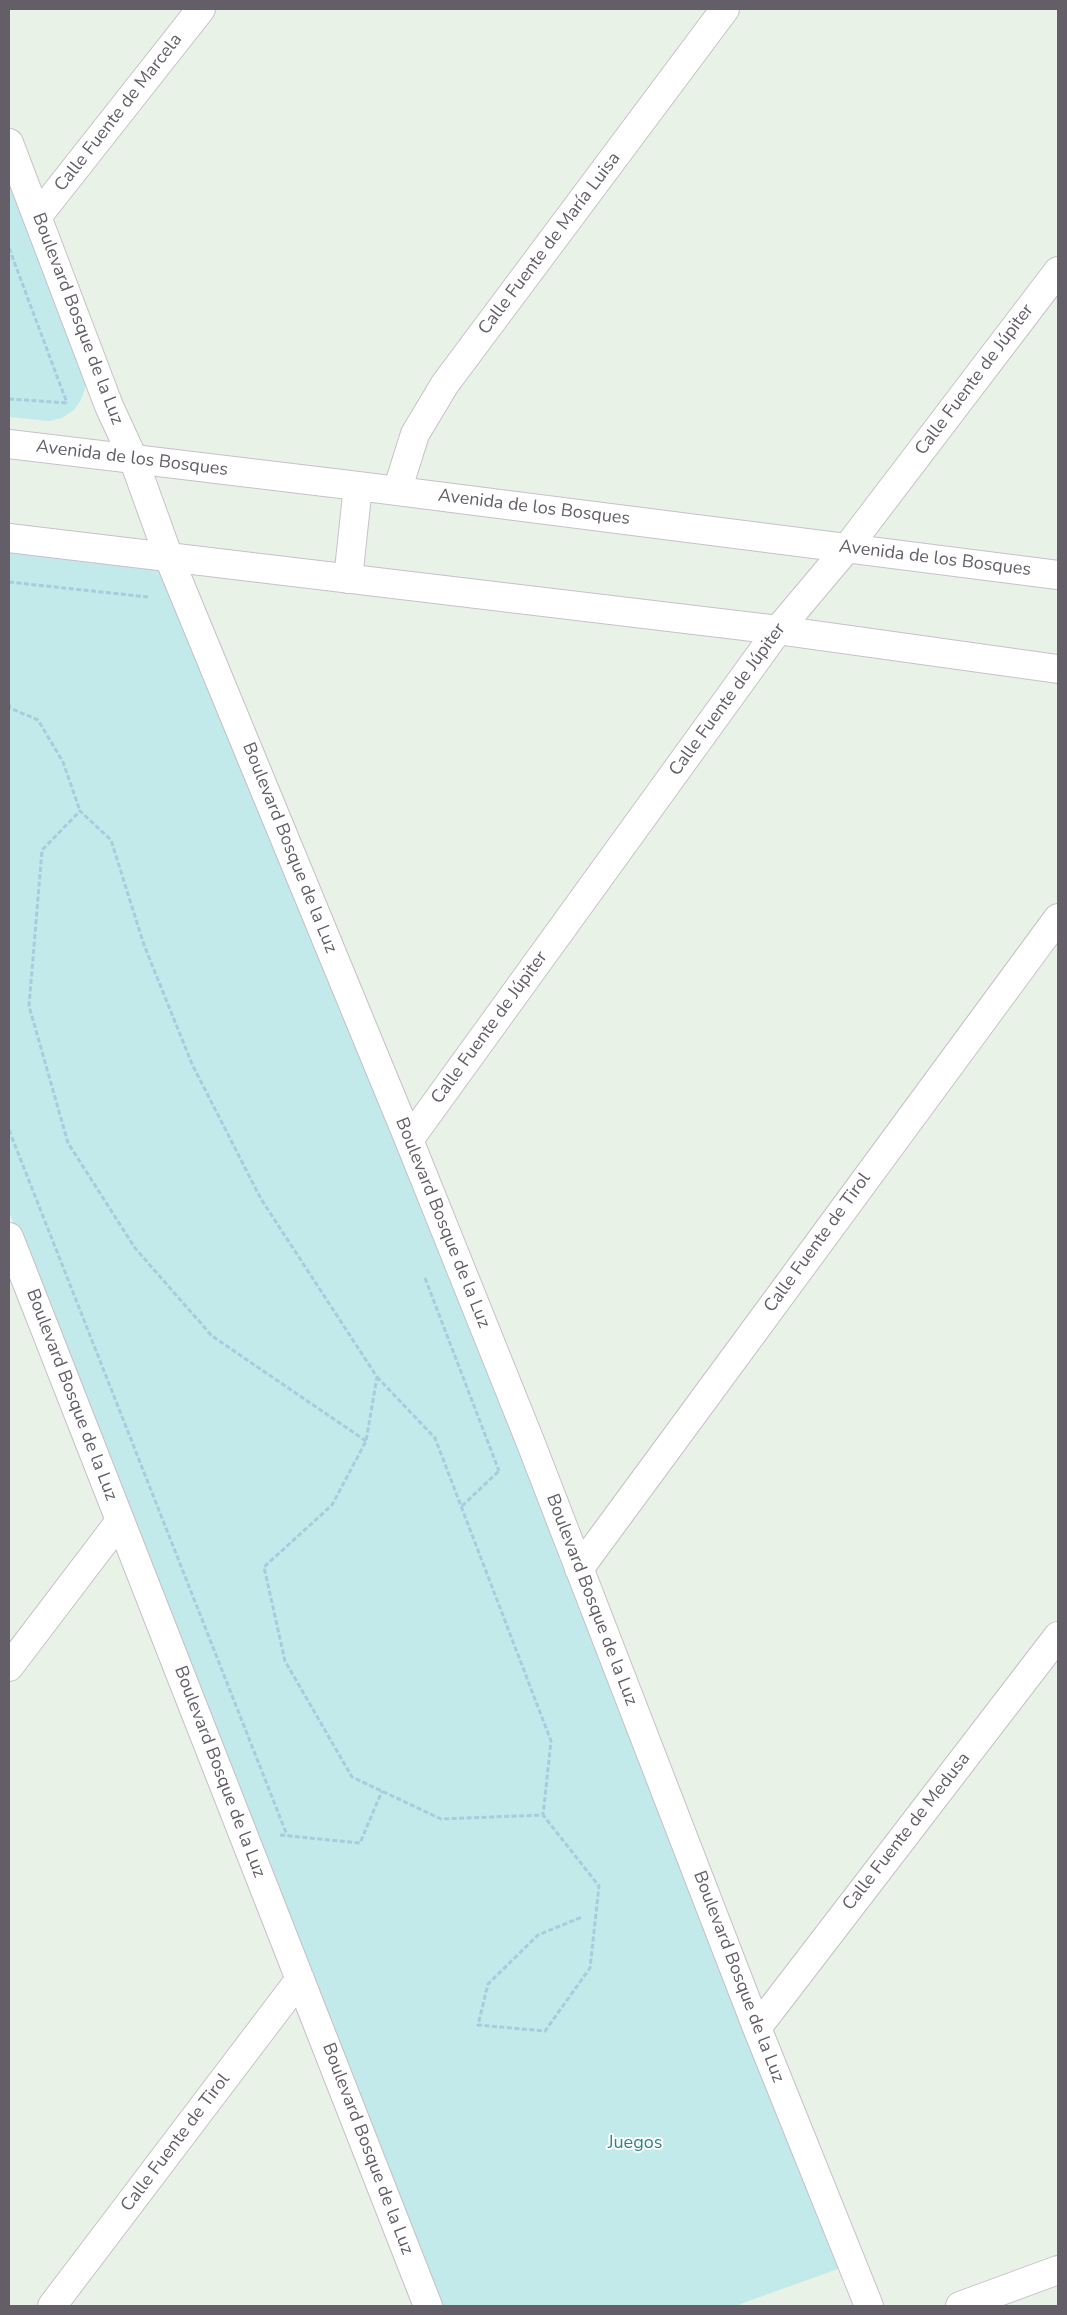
<!DOCTYPE html>
<html>
<head>
<meta charset="utf-8">
<style>
	body { margin:0 }
	#map { position:relative; width:1067px; height:2315px; overflow:hidden; background:#e9f2e7; font-family:"Nunito Sans",sans-serif }
	canvas { display:block }
	.frame { position:absolute; inset:0; border:10px solid #645e68; pointer-events:none }
</style>
</head>
<body>
<div id="map">
<canvas width="1067" height="2315"></canvas>
<div class="frame"></div>
</div>
<script>
const g = document.querySelector('canvas').getContext('2d');
g.lineJoin = 'round';
function fillPath(path, color) {
  g.fillStyle = color;
  g.fill(path, 'evenodd');
}
function toPath(rows) {
  const path = new Path2D();
  for (const r of rows) {
    path.moveTo(r[0], r[1]);
    for (let i = 2; i < r.length; i += 2) path.lineTo(r[i], r[i + 1]);
  }
  return path;
}
function stroke(path, color, width, dash) {
  g.strokeStyle = color;
  g.lineWidth = width;
  g.lineCap = dash ? 'butt' : 'round';
  g.setLineDash(dash || []);
  g.stroke(path);
}
function write(font, color, halo, rows, align = 'center') {
  g.font = font + ' "Nunito Sans",sans-serif';
  g.lineWidth = 4;
  g.setLineDash([]);
  g.textBaseline = 'middle';
  g.strokeStyle = halo;
  g.fillStyle = color;
  for (const [text, x, y, turn = 0] of rows) {
    g.save();
    g.translate(x, y);
    g.rotate((+turn || 0) * Math.PI / 180);
    g.textAlign = isNaN(turn) ? turn : align;
    if (halo) g.strokeText(text, 0, 0);
    g.fillText(text, 0, 0);
    g.restore();
  }
}
const green = toPath([
	[9,182,85,375,85,388,81,400,74,410,62,418,49,421,9,417],
	[9,544,179,564,846,2266,735,2306,438,2306,9,1212]
]);
const path = toPath([
	[9,248,67,403],
	[9,399,68,403],
	[9,582,148,597],
	[9,704,10,708,38,720,63,762,80,811],
	[9,1130,287,1835],
	[425,1278,499,1471],
	[377,1377,435,1438,551,1741,543,1815],
	[366,1441,212,1336,135,1248,68,1143,29,1006,42,850,80,811,111,840,144,945,192,1064,261,1199,377,1377,366,1441,332,1505,264,1567,285,1661,352,1777,441,1819,543,1815,599,1886,590,1968,545,2031,478,2025,488,1984,538,1935,582,1917],
	[462,1506,499,1471],
	[280,1835,360,1843,382,1791]
]);
const minor = toPath([
	[9,143,109,406,133,458,169,558,409,1140,530,1441,757,2028,869,2306],
	[37,217,201,9],
	[397,491,415,434,445,384,725,9],
	[409,1140,778,630,847,548,1058,271],
	[9,1237,428,2306],
	[579,1569,1058,918],
	[9,1667,120,1521],
	[757,2028,1058,1636],
	[52,2306,300,1979],
	[960,2306,1058,2270]
]);
const secondary = toPath([
	[9,444,358,486,1058,575],
	[9,538,778,630,1058,669],
	[348,579,358,486]
]);
const streetNames = [
	["Calle Fuente de Marcela",119,113,-52],
	["Calle Fuente de María Luisa",550,244,-53],
	["Boulevard Bosque de la Luz",77,319,69],
	["Calle Fuente de Júpiter",975,380,-53],
	["Avenida de los Bosques",132,459,7],
	["Avenida de los Bosques",534,508,7],
	["Avenida de los Bosques",935,559,7],
	["Calle Fuente de Júpiter",728,700,-54],
	["Boulevard Bosque de la Luz",289,848,68],
	["Calle Fuente de Júpiter",490,1028,-54],
	["Boulevard Bosque de la Luz",442,1223,68],
	["Calle Fuente de Tirol",818,1243,-54],
	["Boulevard Bosque de la Luz",71,1395,69],
	["Boulevard Bosque de la Luz",591,1600,69],
	["Boulevard Bosque de la Luz",219,1772,69],
	["Calle Fuente de Medusa",907,1832,-52],
	["Boulevard Bosque de la Luz",738,1977,69],
	["Calle Fuente de Tirol",176,2143,-53],
	["Boulevard Bosque de la Luz",367,2149,69]
];
const parkNames = [
	["Juegos",635,2144]
];
fillPath(green, '#c2eaea');
stroke(minor, '#c6c0c8', 30);
stroke(secondary, '#c7c1ca', 30);
stroke(path, '#a4cedd', 3, [5, 2.5]);
stroke(minor, '#fff', 28);
stroke(secondary, '#fff', 28);
write('18px', '#645e68', '#fff', streetNames);
write('18px', '#2f8287', '#fff', parkNames);
</script>
</body>
</html>
